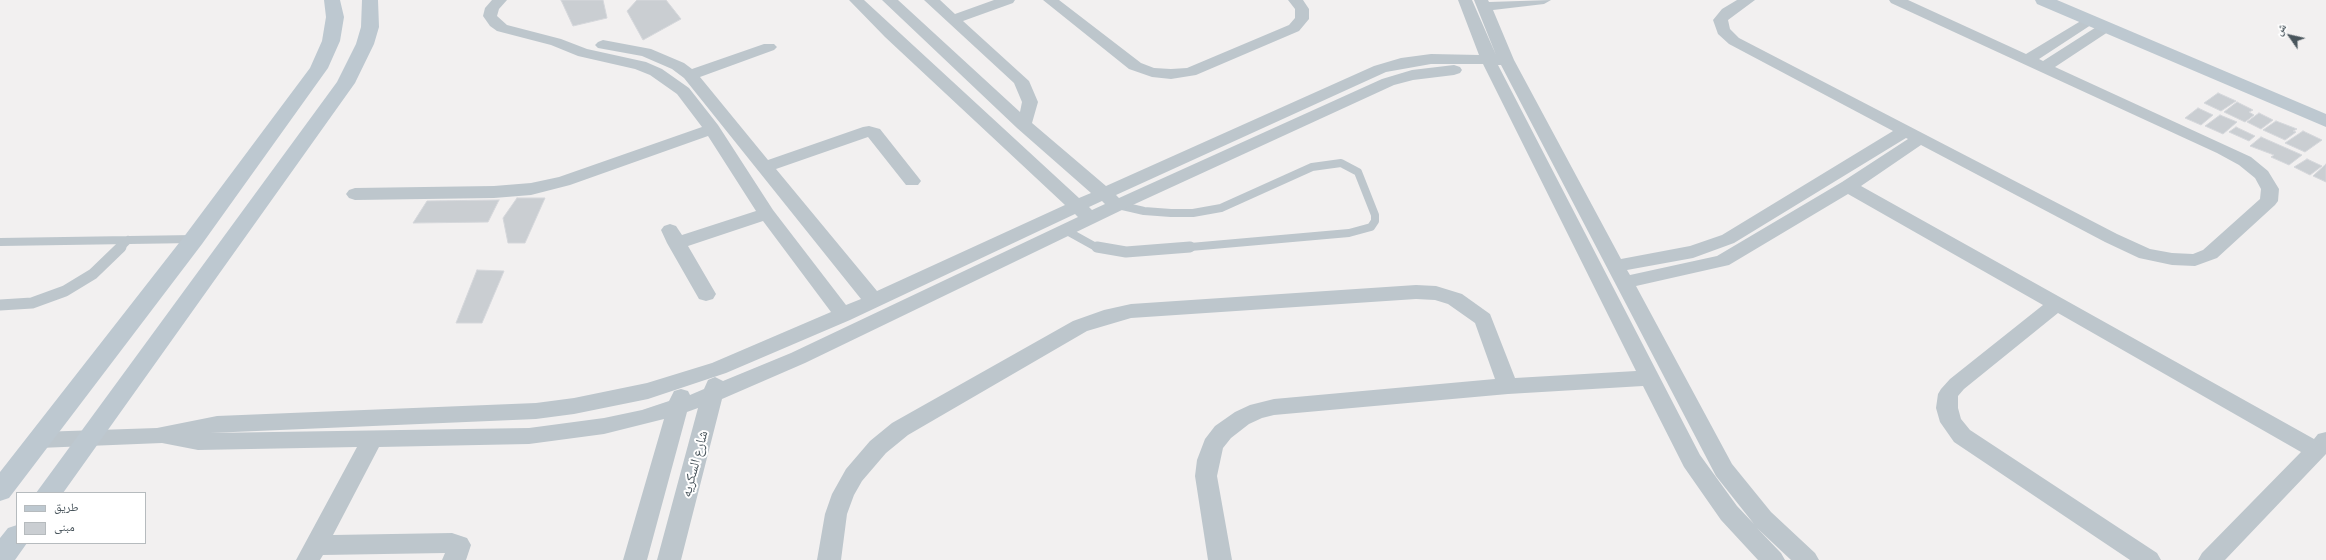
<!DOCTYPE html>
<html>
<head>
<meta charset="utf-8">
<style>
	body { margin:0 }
	#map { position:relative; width:2326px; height:560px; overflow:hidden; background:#f2f0f0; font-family:"PT Sans Narrow","Noto Naskh Arabic",sans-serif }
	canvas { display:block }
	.legend { position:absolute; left:16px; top:492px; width:130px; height:52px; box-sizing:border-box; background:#fff; border:1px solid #b6bbbe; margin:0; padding:5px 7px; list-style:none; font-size:12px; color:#49555c }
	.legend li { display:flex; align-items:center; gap:8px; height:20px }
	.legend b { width:20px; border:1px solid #b6bbbe }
	.north { position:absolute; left:2270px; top:16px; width:40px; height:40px; -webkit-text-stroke:3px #fff; paint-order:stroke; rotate:304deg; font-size:11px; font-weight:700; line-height:16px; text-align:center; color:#49555c }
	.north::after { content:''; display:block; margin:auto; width:14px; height:18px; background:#49555c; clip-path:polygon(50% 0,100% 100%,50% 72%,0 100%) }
</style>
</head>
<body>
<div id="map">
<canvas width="2326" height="560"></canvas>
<ul class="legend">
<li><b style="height:5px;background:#bdc8d0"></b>طريق</li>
<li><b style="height:11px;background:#caced2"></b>مبنى</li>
</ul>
<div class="north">ش</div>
</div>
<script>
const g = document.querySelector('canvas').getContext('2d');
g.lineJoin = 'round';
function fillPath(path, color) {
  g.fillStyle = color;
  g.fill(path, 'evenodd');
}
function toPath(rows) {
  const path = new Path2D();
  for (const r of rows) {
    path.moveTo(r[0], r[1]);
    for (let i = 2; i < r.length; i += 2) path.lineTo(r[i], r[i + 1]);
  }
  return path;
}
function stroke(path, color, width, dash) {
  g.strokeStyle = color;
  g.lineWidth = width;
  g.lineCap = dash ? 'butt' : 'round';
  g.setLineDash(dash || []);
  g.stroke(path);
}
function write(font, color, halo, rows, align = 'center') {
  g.font = font + ' "PT Sans Narrow","Noto Naskh Arabic",sans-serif';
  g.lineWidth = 4;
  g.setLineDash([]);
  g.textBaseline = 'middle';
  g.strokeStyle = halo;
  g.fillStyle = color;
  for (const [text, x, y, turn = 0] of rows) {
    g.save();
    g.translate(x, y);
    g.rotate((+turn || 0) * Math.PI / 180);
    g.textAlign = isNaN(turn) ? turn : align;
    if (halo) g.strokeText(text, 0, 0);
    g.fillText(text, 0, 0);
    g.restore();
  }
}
const building = toPath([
	[561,0,603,0,607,18,573,26,561,0],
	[637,0,666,0,681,19,643,40,627,11,637,0],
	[2218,93,2236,101,2221,111,2204,103,2218,93],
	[2237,102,2253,110,2249,112,2254,115,2245,122,2224,112,2237,102],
	[2198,108,2213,115,2201,125,2185,118,2198,108],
	[2259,113,2273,120,2261,129,2247,122,2259,113],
	[2220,115,2237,122,2223,134,2205,126,2220,115],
	[2276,121,2297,129,2293,131,2296,132,2285,140,2263,130,2276,121],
	[2236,127,2255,136,2249,141,2229,132,2236,127],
	[2303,131,2322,140,2305,152,2285,143,2303,131],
	[2261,137,2302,155,2289,165,2271,157,2274,155,2250,146,2261,137],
	[2307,159,2322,166,2310,175,2294,167,2307,159],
	[2326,164,2326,182,2313,176,2326,164],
	[517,198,545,198,525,243,508,243,503,218,517,198],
	[499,200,488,222,413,223,427,201,499,200],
	[477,270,504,271,482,323,456,323,477,270]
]);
const laneFar1 = toPath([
	[1118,205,1144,211,1171,213,1193,213,1221,208,1312,167,1341,163,1358,172,1375,215,1375,221,1371,227,1349,233,1179,248],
	[1067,231,1094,246,1102,248],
	[0,242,194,239],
	[120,248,128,240]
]);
const lane = toPath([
	[1097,247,1126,252,1190,247],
	[0,305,32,303,65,291,93,274,121,247]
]);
const street = toPath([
	[492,0,507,0,499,9,497,16,507,25,561,39,587,49,646,62,662,69,689,88,718,125,773,210,846,305,861,299,684,78,672,69,642,56,598,48,595,45,598,42,603,40,651,49,684,63,692,69,764,44,774,44,777,47,774,50,700,77,768,160,863,127,869,126,880,129,918,177,921,181,918,185,906,185,868,137,776,169,877,291,1065,205,885,37,849,0,864,0,1079,198,1091,193,1017,128,882,0,898,0,1020,112,1022,102,1014,83,924,0,940,0,955,14,994,0,1015,0,1013,3,963,21,1029,81,1038,102,1032,123,1106,186,1374,66,1401,58,1431,54,1479,55,1458,0,1472,0,1496,55,1474,0,1488,0,1489,2,1551,0,1544,4,1493,10,1514,60,1621,259,1690,246,1722,235,1893,131,1729,44,1718,34,1713,20,1722,9,1737,0,1755,0,1728,20,1730,29,1739,38,2117,234,2150,249,2172,253,2193,254,2203,250,2260,199,2261,189,2255,178,2239,165,2217,153,1891,3,1889,0,1908,0,2026,54,2089,16,2094,17,2096,20,2094,23,2039,59,2043,61,2101,24,2111,24,2114,27,2111,30,2055,67,2251,157,2268,171,2279,189,2278,201,2275,205,2217,258,2195,266,2172,265,2139,258,2105,242,1921,145,1861,186,2314,439,2318,434,2326,432,2326,454,2225,560,2198,560,2202,553,2301,452,2058,313,1964,389,1958,396,1958,408,1961,419,1970,430,2157,553,2161,560,2130,560,1954,442,1940,422,1936,408,1938,394,1941,389,1950,379,2043,305,1848,194,1729,265,1636,286,1732,464,1771,512,1815,553,1819,560,1791,560,1757,528,1781,553,1785,560,1758,560,1721,520,1684,467,1643,386,1508,394,1274,415,1262,418,1249,424,1231,438,1223,448,1217,476,1232,560,1208,560,1195,476,1197,460,1205,439,1215,426,1235,412,1250,405,1274,399,1495,379,1475,323,1448,304,1435,300,1416,299,1131,318,1087,331,908,435,886,453,862,481,854,495,847,514,841,560,817,560,825,514,832,494,846,469,870,441,892,423,1073,321,1104,310,1131,304,1416,285,1436,286,1462,294,1490,314,1515,378,1636,371,1483,64,1431,64,1386,72,1116,195,1119,198,1382,79,1412,70,1454,65,1460,67,1462,70,1460,73,1454,75,1413,80,1394,85,1124,209,805,363,722,399,681,560,657,560,698,408,687,412,647,560,623,560,664,419,604,434,529,444,379,447,333,535,452,533,467,538,471,545,466,560,442,560,445,553,323,555,320,560,296,560,357,447,198,450,162,443,39,448,31,446,28,440,31,434,39,432,157,428,217,416,536,403,574,398,647,383,712,363,831,312,763,221,688,246,716,294,713,299,706,301,699,299,667,243,661,230,664,226,670,224,676,226,682,235,756,211,708,136,570,185,531,195,494,198,355,200,349,198,346,194,349,190,355,188,494,186,531,183,559,177,702,127,677,94,650,75,635,69,578,56,551,45,497,31,490,26,483,16,485,8,492,0],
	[1498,65,1501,65,1716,476,1754,524,1737,506,1700,455,1498,65],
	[1906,138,1908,139,1842,182,1717,256,1630,275,1627,270,1693,258,1734,243,1906,138],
	[1102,201,1105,204,1092,210,1089,207,1102,201],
	[1075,214,1078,217,791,353,723,381,715,377,708,380,704,389,690,395,688,391,681,389,674,391,669,401,642,410,604,418,529,428,210,433,536,419,574,414,648,399,726,373,850,320,1075,214],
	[1043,0,1059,0,1141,63,1154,68,1171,69,1187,68,1289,25,1295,18,1295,9,1288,0,1303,0,1309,9,1309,19,1299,31,1196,75,1171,79,1152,77,1129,69,1043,0]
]);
const secondary = toPath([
	[324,0,340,0,344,17,340,41,328,68,202,244,9,498,0,501,0,472,186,234,310,68,322,41,326,17,324,0],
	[362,0,378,0,379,27,374,44,355,83,63,493,36,493,337,82,356,44,361,27,362,0],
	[2035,0,2057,0,2326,114,2326,127,2037,4,2035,0],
	[17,525,17,543,27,543,15,560,0,560,0,538,8,528,17,525]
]);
const streetNames = [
	["شارع السكريه",695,464,-75]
];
fillPath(building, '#caced2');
stroke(building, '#d5d7db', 1);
stroke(laneFar1, '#bdc6cc', 8);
stroke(lane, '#bdc6cc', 11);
fillPath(street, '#bdc6cc');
fillPath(secondary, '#bdc8d0');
write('14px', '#49555c', '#fff', streetNames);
</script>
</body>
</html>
